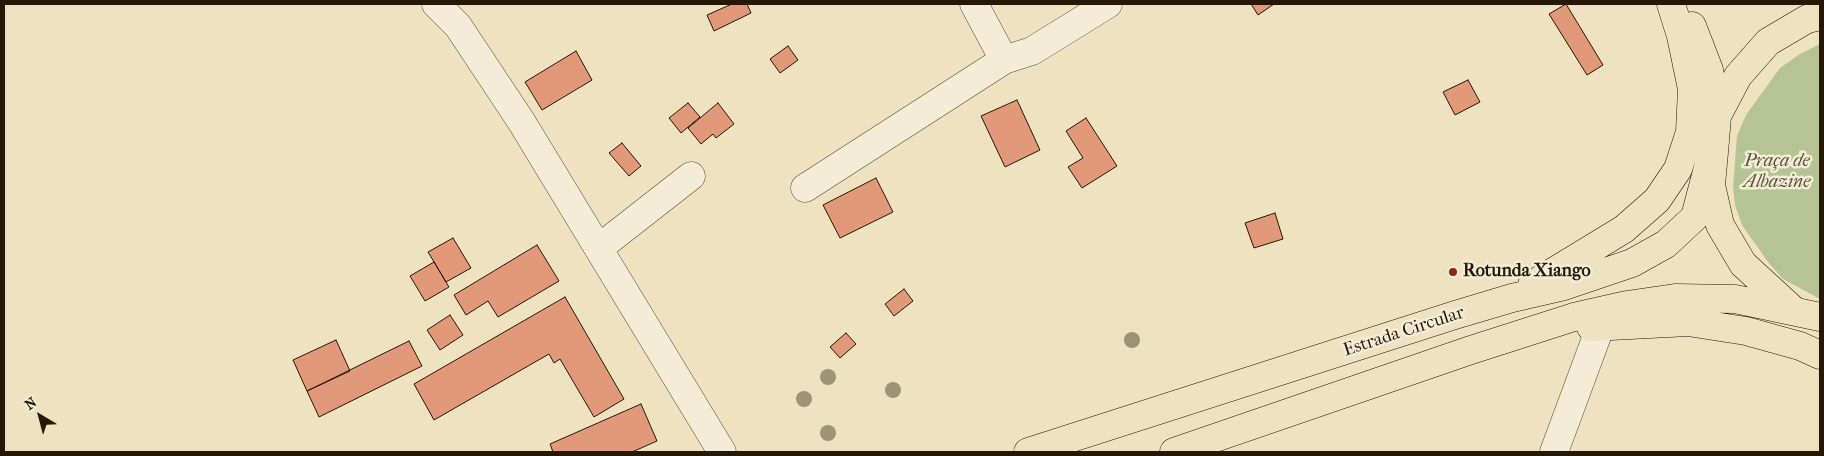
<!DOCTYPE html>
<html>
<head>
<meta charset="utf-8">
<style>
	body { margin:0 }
	#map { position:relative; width:1824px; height:456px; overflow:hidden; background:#efe2c1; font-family:"IM FELL French Canon",serif }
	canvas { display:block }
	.frame { position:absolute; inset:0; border:5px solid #261706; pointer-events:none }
	.north { position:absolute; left:15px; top:391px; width:50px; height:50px; -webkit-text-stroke:4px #f5ecd7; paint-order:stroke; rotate:323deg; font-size:14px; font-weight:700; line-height:20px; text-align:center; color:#261706 }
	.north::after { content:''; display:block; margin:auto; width:18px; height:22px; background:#261706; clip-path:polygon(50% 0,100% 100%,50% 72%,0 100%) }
</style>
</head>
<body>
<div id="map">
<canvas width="1824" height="456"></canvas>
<div class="frame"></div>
<div class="north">N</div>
</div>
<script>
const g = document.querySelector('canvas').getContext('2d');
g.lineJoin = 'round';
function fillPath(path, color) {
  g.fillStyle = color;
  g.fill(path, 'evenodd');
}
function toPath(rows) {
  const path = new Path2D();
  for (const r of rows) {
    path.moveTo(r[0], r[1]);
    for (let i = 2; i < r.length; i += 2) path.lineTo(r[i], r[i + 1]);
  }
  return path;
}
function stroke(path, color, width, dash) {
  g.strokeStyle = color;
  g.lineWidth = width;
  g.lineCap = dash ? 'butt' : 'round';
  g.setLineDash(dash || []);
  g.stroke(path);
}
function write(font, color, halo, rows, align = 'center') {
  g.font = font + ' "IM FELL French Canon",serif';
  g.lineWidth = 5;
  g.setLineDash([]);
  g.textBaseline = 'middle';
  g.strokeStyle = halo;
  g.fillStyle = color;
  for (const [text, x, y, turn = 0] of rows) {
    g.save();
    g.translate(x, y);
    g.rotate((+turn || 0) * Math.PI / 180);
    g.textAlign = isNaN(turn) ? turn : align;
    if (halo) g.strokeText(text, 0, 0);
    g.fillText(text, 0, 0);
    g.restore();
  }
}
const green = toPath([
	[1820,44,1820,299,1783,279,1768,262,1742,225,1735,205,1733,187,1737,136,1746,115,1780,68,1800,54]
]);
const building = toPath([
	[732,4,747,4,751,13,714,31,707,15,732,4],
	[1251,4,1274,4,1258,15,1251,4],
	[1566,4,1603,65,1587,75,1549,14,1566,4],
	[788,46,798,60,780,73,770,59,788,46],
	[576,51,592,80,542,110,525,82,576,51],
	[1468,80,1480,102,1455,115,1443,92,1468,80],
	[1017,100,1040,150,1005,167,981,116,1017,100],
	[688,103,700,117,681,133,669,118,688,103],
	[718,103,734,124,716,138,713,134,701,144,688,128,718,103],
	[1086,118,1117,166,1082,188,1068,167,1083,158,1066,131,1086,118],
	[622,143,641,166,629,176,609,153,622,143],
	[876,178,893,212,840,238,823,205,876,178],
	[1275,213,1283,239,1254,248,1245,223,1275,213],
	[453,238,471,268,446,282,428,252,453,238],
	[537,245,559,281,498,317,488,301,466,315,454,295,537,245],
	[434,262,449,287,425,301,410,276,434,262],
	[904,289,913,301,894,316,885,304,904,289],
	[565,297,624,399,594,417,560,359,554,363,549,354,434,420,414,384,565,297],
	[450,315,463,335,440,350,427,330,450,315],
	[846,333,856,344,840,358,830,347,846,333],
	[336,340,350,371,307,391,293,360,336,340],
	[409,341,422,366,319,417,307,391,409,341],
	[641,404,657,441,632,452,553,452,550,444,641,404]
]);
const minor = toPath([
	[436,4,458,26,521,121,722,452],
	[974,4,1004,60,1032,51,1108,4],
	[805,188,1004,60],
	[599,248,691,176],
	[1554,452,1601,325]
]);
const major = toPath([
	[1692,26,1709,70,1717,116],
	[1532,285,1624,229,1657,200,1678,169,1690,132,1692,89,1681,36,1671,4],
	[1792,309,1743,264,1720,225,1711,185,1715,141,1717,116,1738,76,1768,42,1807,19,1820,16],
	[1591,327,1688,322,1746,331,1800,346,1820,355],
	[1028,452,1455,315,1512,298,1564,286,1632,263,1666,244,1695,217,1715,141],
	[1174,452,1471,350,1574,317,1627,305,1675,298,1735,299,1820,317]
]);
const trees = [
	[1132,340],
	[828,377],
	[893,390],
	[804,399],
	[828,433]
];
const markers = [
	[1453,272,5,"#8f2418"]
];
const parkNames = [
	["Praça de",1777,162],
	["Albazine",1777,183]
];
const poiNames = [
	["Rotunda Xiango",1463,272]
];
const streetNames = [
	["Estrada Circular",1404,332,-18]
];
fillPath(green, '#b6c495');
fillPath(building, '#e1997a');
stroke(building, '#261706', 1);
stroke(minor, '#584a35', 29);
stroke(major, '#261706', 29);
stroke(minor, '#f5ecd7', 28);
stroke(major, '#efe2c1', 28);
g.fillStyle = '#9c9476';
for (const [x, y] of trees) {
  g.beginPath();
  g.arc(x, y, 8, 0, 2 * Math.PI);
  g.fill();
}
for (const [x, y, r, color] of markers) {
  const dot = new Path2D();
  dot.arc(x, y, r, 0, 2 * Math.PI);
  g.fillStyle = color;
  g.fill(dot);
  stroke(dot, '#f5ecd7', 2);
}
write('italic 18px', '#585438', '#f5ecd7', parkNames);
write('bold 18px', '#261706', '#f5ecd7', poiNames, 'left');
write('18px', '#261706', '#f5ecd7', streetNames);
</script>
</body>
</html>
